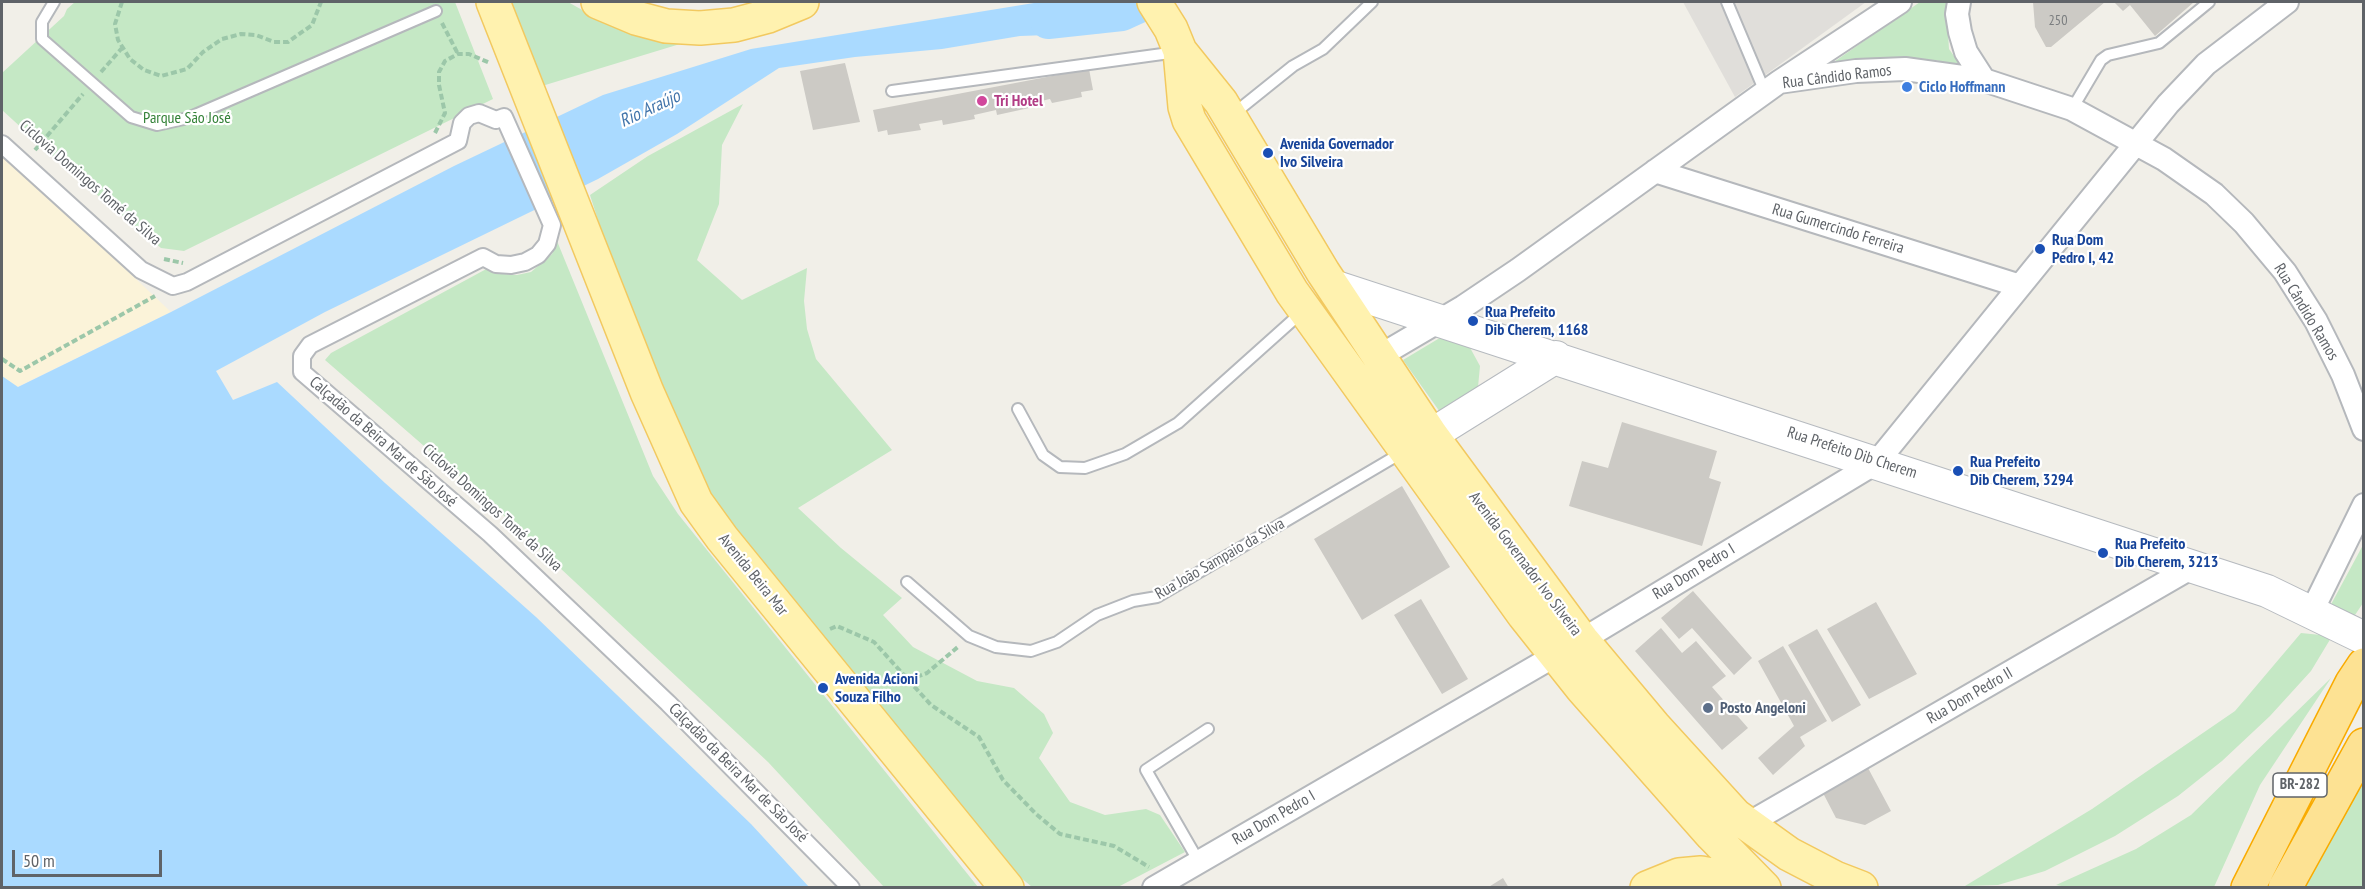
<!DOCTYPE html>
<html>
<head>
<meta charset="utf-8">
<style>
	body { margin:0 }
	#map { position:relative; width:2365px; height:889px; overflow:hidden; background:#f1efe8; font-family:"PT Sans Narrow",sans-serif }
	canvas { display:block }
	.frame { position:absolute; inset:0; border:3px solid #5f6368; pointer-events:none }
	.scale { position:absolute; left:12px; top:850px; width:150px; height:27px; box-sizing:border-box; border:3px solid #5f6368; border-top:0; padding-left:8px; font-size:18px; line-height:21px; white-space:nowrap; color:#5f6368; -webkit-text-stroke:4px #fff; paint-order:stroke }
</style>
</head>
<body>
<div id="map">
<canvas width="2365" height="889"></canvas>
<div class="frame"></div>
<div class="scale">50 m</div>
</div>
<script>
const g = document.querySelector('canvas').getContext('2d');
g.lineJoin = 'round';
function fillPath(path, color) {
  g.fillStyle = color;
  g.fill(path, 'evenodd');
}
function toPath(rows) {
  const path = new Path2D();
  for (const r of rows) {
    path.moveTo(r[0], r[1]);
    for (let i = 2; i < r.length; i += 2) path.lineTo(r[i], r[i + 1]);
  }
  return path;
}
function stroke(path, color, width, dash) {
  g.strokeStyle = color;
  g.lineWidth = width;
  g.lineCap = dash ? 'butt' : 'round';
  g.setLineDash(dash || []);
  g.stroke(path);
}
function write(font, color, halo, rows, align = 'center') {
  g.font = font + ' "PT Sans Narrow",sans-serif';
  g.lineWidth = 4.5;
  g.setLineDash([]);
  g.textBaseline = 'middle';
  g.strokeStyle = halo;
  g.fillStyle = color;
  for (const [text, x, y, turn = 0] of rows) {
    g.save();
    g.translate(x, y);
    g.rotate((+turn || 0) * Math.PI / 180);
    g.textAlign = isNaN(turn) ? turn : align;
    if (halo) g.strokeText(text, 0, 0);
    g.fillText(text, 0, 0);
    g.restore();
  }
}
const industrial = toPath([
	[1683,2,1866,2,1735,97]
]);
const green = toPath([
	[75,2,455,2,493,99,184,251,161,248,71,173,2,110,2,73,64,16,67,9],
	[511,2,568,2,600,20,646,38,680,44,542,86],
	[1920,2,1946,2,1949,49,1961,66,1935,60,1859,62,1818,73],
	[743,104,722,145,719,204,697,260,742,300,807,268,804,301,807,329,816,359,892,450,798,508,841,548,902,598,883,615,913,647,977,681,1014,688,1044,714,1053,733,1039,758,1070,802,1105,815,1146,809,1160,815,1185,852,1118,887,1032,887,1008,867,748,547,709,493,664,394,603,236,590,195,648,156],
	[557,241,653,476,678,514,978,887,884,887,768,762,500,512,325,360,331,353,490,267,503,274,517,275,531,272,552,254],
	[1443,336,1468,344,1480,366,1478,387,1440,412,1403,360],
	[2363,545,2363,603,2351,621,2328,610],
	[2328,624,2337,628,2311,671,2270,716,2222,761,2178,796,2115,836,2045,871,1998,885,1965,886,2092,809,2235,711,2301,633,2321,635],
	[2331,678,2260,785,2214,887,2072,888,2056,885,2136,849,2191,815],
	[2363,781,2363,887,2300,888,2349,801]
]);
const sand = toPath([
	[2,153,171,312,17,387,2,376]
]);
const water = toPath([
	[1040,2,1093,2,1103,33,1020,36,942,49,855,57,779,68,677,134,598,179,325,312,216,371,233,400,277,382,385,483,536,617,751,824,809,887,2,887,2,376,18,387,171,312,454,166,603,95,751,49]
]);
const river = toPath([
	[1048,21,1122,13,1146,2]
]);
const building = toPath([
	[2033,2,2105,2,2051,47,2046,47,2035,27],
	[2114,2,2194,2,2155,36,2130,5,2123,11],
	[845,63,860,122,813,130,800,71],
	[1089,69,1093,90,1081,92,1082,97,1052,103,1050,99,1028,104,1029,108,997,115,996,110,974,115,975,119,943,125,942,120,919,124,921,130,888,135,887,130,878,132,873,110],
	[1622,422,1717,451,1709,478,1721,482,1702,546,1569,506,1582,461,1608,468],
	[1402,486,1450,567,1362,620,1314,539],
	[1693,591,1752,658,1734,675,1692,628,1679,639,1661,618],
	[1421,599,1468,679,1442,694,1394,615],
	[1876,602,1917,674,1869,699,1827,629],
	[1661,628,1682,653,1696,641,1726,676,1712,687,1748,728,1722,750,1635,651],
	[1817,629,1861,705,1832,722,1788,645],
	[1783,646,1827,721,1800,737,1805,746,1773,775,1758,758,1794,726,1758,661],
	[1868,768,1891,811,1865,825,1836,818,1823,793],
	[1503,878,1509,888,1487,888]
]);
const path = toPath([
	[122,2,115,24,118,40,130,59,144,70,161,76,187,69,203,52,222,39,241,34,256,35,274,42,288,42,312,25,321,2],
	[442,23,458,54],
	[101,72,122,48],
	[435,133,445,113,439,85,439,72,445,61,458,54,469,54,490,63],
	[35,150,83,94],
	[164,259,183,263],
	[2,359,20,371,155,296],
	[830,629,837,626,874,642,931,705,979,737,1003,780,1036,814,1060,834,1114,846,1149,867],
	[908,680,927,673,959,646]
]);
const service = toPath([
	[54,2,42,22,42,39,131,117,157,125,188,118,436,11],
	[1727,2,1765,92],
	[892,91,1177,52],
	[2072,109,2101,60,2108,55,2159,43,2209,2],
	[1232,115,1293,66,1323,49,1372,2],
	[1018,409,1043,455,1060,467,1085,468,1125,454,1178,423,1302,312],
	[907,582,969,636,996,647,1031,651,1057,642,1097,615,1133,601,1157,597,1403,452],
	[1199,862,1146,770,1208,729]
]);
const pedestrian = toPath([
	[2,144,141,270,173,286,187,282,458,141,462,123,469,116,479,113,496,120,504,117,552,225,547,244,538,255,525,262,511,265,496,264,483,257,310,345,302,356,302,372,490,534,668,703,851,888]
]);
const minor = toPath([
	[1959,2,1957,14,1960,32,1966,52,1984,80],
	[1779,82,1856,71,1905,69,1984,80,2072,109,2164,159,2214,194,2244,223,2285,272,2316,321,2343,375,2364,429],
	[1655,171,2020,286],
	[1378,357,1463,307,1518,270,1779,82,1900,2],
	[2312,611,2364,505],
	[1746,825,2194,566],
	[1154,888,1582,640,1877,462,2168,104,2206,64,2287,2]
]);
const secondary = toPath([
	[1333,286,2267,591,2364,638],
	[1431,435,1556,357]
]);
const primary = toPath([
	[493,2,647,392,696,502,722,538,1007,888],
	[598,2,636,18,666,26,700,28,734,25,768,16,802,2],
	[1154,2,1171,29,1180,51,1185,107,1189,120,1292,292,1524,615,1582,688,1712,835,1764,888],
	[1180,51,1221,102,1323,272,1431,435,1582,640,1654,726,1736,816,1789,854,1835,878,1861,888],
	[1647,888,1679,875,1701,873,1718,876,1742,888]
]);
const motorway = toPath([
	[2248,888,2352,683,2364,665],
	[2285,888,2364,745]
]);
const markers = [
	[1907,87,6,"#3f7fe0"],
	[982,101,6,"#d1479c"],
	[1268,153,6,"#1a4fb4"],
	[2040,249,6,"#1a4fb4"],
	[1473,321,6,"#1a4fb4"],
	[1958,471,6,"#1a4fb4"],
	[2103,553,6,"#1a4fb4"],
	[823,688,6,"#1a4fb4"],
	[1708,708,6,"#5c6f8a"]
];
const numberNames = [
	["250",2058,21]
];
const shields = [
	[2300,785,54]
];
const shieldNames = [
	["BR-282",2300,785]
];
const streetNames = [
	["Rua Cândido Ramos",1837,77,-7],
	["Ciclovia Domingos Tomé da Silva",90,183,41],
	["Rua Gumercindo Ferreira",1838,229,17],
	["Rua Cândido Ramos",2306,312,59],
	["Calçadão da Beira Mar de São José",383,442,41],
	["Rua Prefeito Dib Cherem",1852,453,18],
	["Ciclovia Domingos Tomé da Silva",492,508,42],
	["Rua João Sampaio da Silva",1220,559,-30],
	["Avenida Governador Ivo Silveira",1525,564,53],
	["Rua Dom Pedro I",1694,572,-31],
	["Avenida Beira Mar",753,575,51],
	["Rua Dom Pedro II",1970,696,-30],
	["Calçadão da Beira Mar de São José",738,773,45],
	["Rua Dom Pedro I",1274,818,-30]
];
const shopNames = [
	["Ciclo Hoffmann",1919,87]
];
const hotelNames = [
	["Tri Hotel",994,101]
];
const parkNames = [
	["Parque São José",187,118]
];
const transitNames = [
	["Avenida Governador",1280,144],
	["Ivo Silveira",1280,162],
	["Rua Dom",2052,240],
	["Pedro I, 42",2052,258],
	["Rua Prefeito",1485,312],
	["Dib Cherem, 1168",1485,330],
	["Rua Prefeito",1970,462],
	["Dib Cherem, 3294",1970,480],
	["Rua Prefeito",2115,544],
	["Dib Cherem, 3213",2115,562],
	["Avenida Acioni",835,679],
	["Souza Filho",835,697]
];
const serviceNames = [
	["Posto Angeloni",1720,708]
];
const waterNames = [
	["Rio Araújo",650,109,-25]
];
fillPath(industrial, '#e0deda');
fillPath(green, '#c5e8c5');
fillPath(sand, '#fbf3d9');
fillPath(water, '#aadaff');
stroke(river, '#aadaff', 36);
fillPath(building, '#cccac5');
stroke(service, '#b5b8bc', 14);
stroke(pedestrian, '#b5b8bc', 20);
stroke(minor, '#b5b8bc', 26);
stroke(secondary, '#b6babf', 34);
stroke(primary, '#f2c960', 36);
stroke(motorway, '#f9ab00', 36);
stroke(path, '#9cc7a9', 4, [6, 3]);
stroke(service, '#fff', 10);
stroke(pedestrian, '#fff', 16);
stroke(minor, '#fff', 22);
stroke(secondary, '#fff', 32);
stroke(primary, '#fff2af', 33);
stroke(motorway, '#fde293', 33);
for (const [x, y, r, color] of markers) {
  const dot = new Path2D();
  dot.arc(x, y, r, 0, 2 * Math.PI);
  g.fillStyle = color;
  g.fill(dot);
  stroke(dot, '#fff', 2);
}
write('14px', '#7a7d7f', null, numberNames);
for (const [x, y, w] of shields) {
  const box = new Path2D();
  box.roundRect(x - w / 2, y - 12, w, 24, 4.5);
  g.fillStyle = '#fff';
  g.fill(box);
  stroke(box, '#5f6368', 1.5);
}
write('bold 15px', '#5f6368', null, shieldNames);
write('16px', '#5f6368', '#fff', streetNames);
write('bold 16px', '#366cbe', '#fff', shopNames, 'left');
write('bold 16px', '#b23c85', '#fff', hotelNames, 'left');
write('16px', '#348238', '#fff', parkNames);
write('bold 16px', '#164399', '#fff', transitNames, 'left');
write('bold 16px', '#4e5e75', '#fff', serviceNames, 'left');
write('italic 18px', '#4174aa', '#fff', waterNames);
</script>
</body>
</html>
